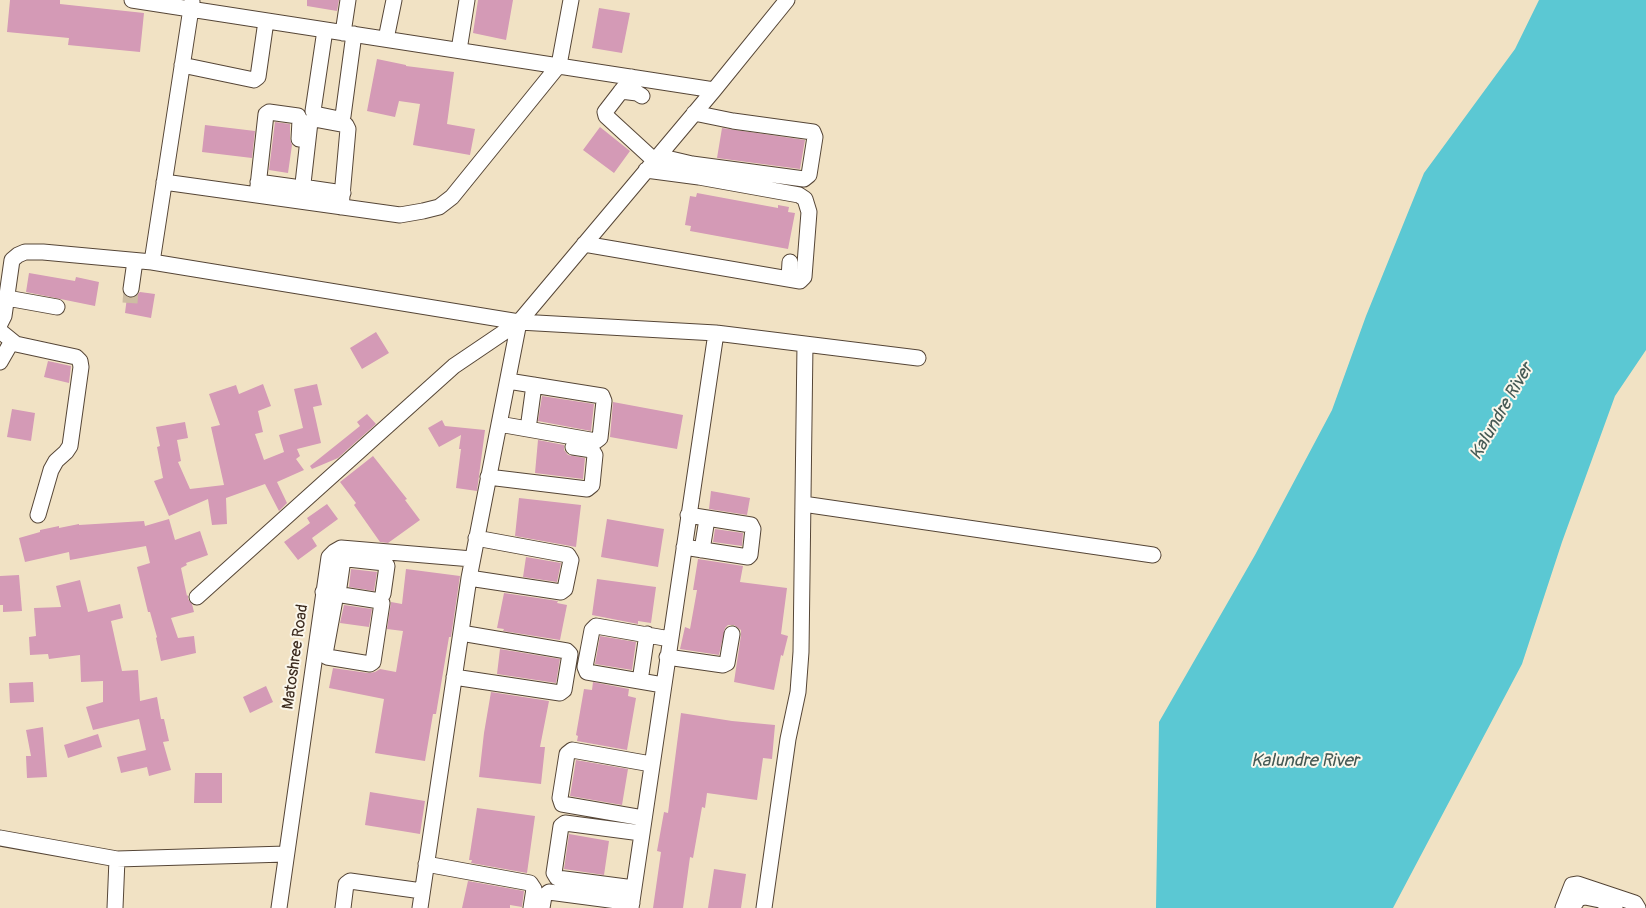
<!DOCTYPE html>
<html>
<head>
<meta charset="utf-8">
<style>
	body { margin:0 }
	canvas { display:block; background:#f1e2c4 }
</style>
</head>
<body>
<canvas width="1646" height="908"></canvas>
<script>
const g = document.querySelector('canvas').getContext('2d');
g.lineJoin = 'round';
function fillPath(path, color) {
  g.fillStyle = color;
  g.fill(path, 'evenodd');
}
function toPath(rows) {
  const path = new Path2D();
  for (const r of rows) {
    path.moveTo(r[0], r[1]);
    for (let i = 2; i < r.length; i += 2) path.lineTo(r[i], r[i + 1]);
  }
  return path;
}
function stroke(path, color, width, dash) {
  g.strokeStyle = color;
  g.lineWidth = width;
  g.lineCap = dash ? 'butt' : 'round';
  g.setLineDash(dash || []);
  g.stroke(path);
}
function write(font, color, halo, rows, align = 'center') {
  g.font = font + ' Pangolin,sans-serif';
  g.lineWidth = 4;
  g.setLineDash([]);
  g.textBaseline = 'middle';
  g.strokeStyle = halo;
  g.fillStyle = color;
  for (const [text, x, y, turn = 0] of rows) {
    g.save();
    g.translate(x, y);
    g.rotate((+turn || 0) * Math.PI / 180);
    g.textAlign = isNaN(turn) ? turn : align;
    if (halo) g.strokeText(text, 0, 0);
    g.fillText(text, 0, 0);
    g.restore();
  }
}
const water = toPath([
	[1539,0,1646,0,1646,350,1615,396,1562,542,1522,664,1393,908,1156,908,1159,722,1255,555,1332,410,1366,316,1424,173,1515,49]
]);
const building = toPath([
	[10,0,60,0,60,4,144,13,140,52,68,45,69,38,7,32],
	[307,0,339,0,337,11,307,6],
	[478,0,513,0,506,40,473,33],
	[599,8,630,13,622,53,592,48],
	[377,59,406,65,406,66,454,72,447,124,475,129,470,155,413,145,420,104,399,101,395,117,367,111],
	[275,122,290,124,290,139,292,145,288,173,269,170],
	[205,125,255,131,252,158,202,152],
	[600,127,630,151,614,173,583,150],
	[722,128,805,140,800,169,717,158],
	[697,193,778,208,778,205,789,207,788,212,795,213,788,249,690,231,691,226,685,225,690,196,696,197],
	[29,273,75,281,76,277,99,282,95,306,26,292],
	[140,292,155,294,151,318,125,313,127,297,135,297],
	[376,332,389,353,362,369,350,348],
	[48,361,71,366,69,383,44,377],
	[263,384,271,406,258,411,263,432,255,434,264,460,284,452,279,435,303,428,294,389,317,384,322,405,313,407,321,443,297,449,300,456,296,459,304,470,277,482,287,503,279,511,265,484,226,498,227,524,212,525,208,499,169,516,154,481,163,478,157,447,160,446,156,427,185,422,188,438,177,440,181,461,178,462,190,489,224,485,211,427,220,425,209,394,236,385,239,394],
	[542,396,594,404,591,431,538,421],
	[613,402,683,415,677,449,610,437],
	[12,409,35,413,31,441,7,437],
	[367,414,376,424,338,458,312,469,310,466,360,426,357,422],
	[442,420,445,426,485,430,477,491,456,488,461,449,459,449,461,435,439,447,428,428],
	[538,440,564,445,564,450,568,455,585,458,583,479,535,473],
	[373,456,407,499,405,500,420,520,388,543,380,542,354,505,356,503,340,482],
	[711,491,750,498,747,515,709,509],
	[519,498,581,505,576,547,515,536],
	[327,504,338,519,312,538,317,546,298,560,284,542,310,523,307,518],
	[169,519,175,540,200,531,208,555,186,563,187,565,181,568,187,596,188,595,188,599,192,604,194,612,171,618,178,638,194,636,196,653,161,661,156,638,157,637,150,612,148,612,137,567,150,563,146,546,70,560,69,552,25,562,19,538,40,532,40,530,59,526,59,528,79,524,79,525,144,521,145,526],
	[607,519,664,529,658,567,601,557],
	[715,529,743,533,742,546,713,542],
	[526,557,561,563,557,582,523,577],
	[698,559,743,566,740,582,787,588,781,634,788,636,783,656,781,655,774,690,734,682,741,635,741,630,734,625,728,625,725,628,719,655,680,649,685,627,690,629,697,590,693,590],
	[351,569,377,572,374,591,349,587],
	[406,569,460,576,451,637,449,637,436,714,433,714,425,761,375,753,384,699,329,688,333,668,368,673,375,672,380,669,396,672,403,631,387,629,391,602,402,604],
	[19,575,22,611,3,612,3,605,0,605,0,576],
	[597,579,656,587,651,623,638,621,638,624,592,615],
	[80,580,88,612,120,604,123,618,111,621,122,671,138,670,140,701,157,697,161,719,164,719,169,741,163,742,171,770,149,776,147,767,121,773,117,757,146,750,139,719,93,730,86,707,103,702,103,681,81,682,80,655,49,659,48,654,30,655,29,637,36,636,34,608,61,607,56,586],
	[504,593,558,601,557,603,567,605,560,640,503,631,504,629,497,628],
	[344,605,372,609,369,627,340,623],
	[600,636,636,642,632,670,595,664],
	[500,649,560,659,556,683,497,674],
	[33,682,34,702,10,703,9,683],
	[593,682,629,689,628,696,636,698,627,750,577,741,578,736,576,735,584,689,592,690],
	[266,686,273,702,250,713,243,697],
	[491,692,549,701,540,747,545,747,541,784,479,777,484,733],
	[681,713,732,721,775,725,772,759,763,758,757,800,707,793,705,808,702,807,693,858,690,857,683,908,653,908,661,852,657,851,664,812,668,813],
	[43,727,47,777,27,778,26,756,31,756,26,730],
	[98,734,102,747,68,758,64,745],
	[576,760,628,769,622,805,570,796],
	[195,773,222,773,222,803,194,803],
	[370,792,425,801,420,834,365,825],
	[477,808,535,816,527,873,471,863,472,860,469,860],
	[569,834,609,841,604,875,564,869],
	[714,869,746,874,741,908,708,908],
	[468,881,524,891,522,907,510,905,510,908,462,908]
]);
const streetTunnel = toPath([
	[130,303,131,289]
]);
const street = toPath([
	[132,0,714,90],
	[325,30,313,111,315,114,339,119,343,116,354,34],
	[343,33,348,0],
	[386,39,394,0],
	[459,50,467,0],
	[182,65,254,80,258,77,266,21],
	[632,77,605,112,606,116,655,161],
	[621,91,637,93,642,96],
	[658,156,692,164,804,179,809,175,815,137,813,132,733,121,694,113],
	[164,182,400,215,423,211,439,207,452,197,559,65,571,0],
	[258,182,294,187],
	[302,187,343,193],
	[257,195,266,114,269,112,298,116,300,120,299,139],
	[301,201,310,122,314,119,346,125,348,129,341,207],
	[584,244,800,281,804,277,809,212,805,199,799,195,699,177,646,170],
	[152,262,192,2],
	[789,278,790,262],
	[131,289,135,261],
	[7,298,57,307],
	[0,324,4,316,12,260,18,255,25,252,43,252,152,262,519,322,716,333,918,358],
	[0,331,16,344,76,357,80,361,81,367,70,446,66,452,56,461,51,470,38,515],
	[0,362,12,341],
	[499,424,596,441,600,438,604,401,602,396,508,381],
	[528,429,534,385],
	[488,477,587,489,592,485,595,455,592,450,573,447],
	[803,504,1153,555],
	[684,547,748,557,750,555,753,529,751,525,688,515],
	[702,550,707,519],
	[329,557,385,563,387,566,383,594],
	[469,578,561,592,565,589,571,560,568,555,476,538],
	[339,587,343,559],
	[323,592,380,601,382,603,373,662,370,664,327,657,325,654,336,594],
	[197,597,454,366,519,322,714,90,787,0],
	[667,657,723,665,727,663,732,634],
	[454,677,560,693,564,690,570,654,567,651,461,633],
	[640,681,647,634],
	[663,685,587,672,585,667,592,630,596,626,670,639],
	[643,818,562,804,560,798,567,754,572,750,651,764],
	[0,838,117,859],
	[426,864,530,883,534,889,531,908],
	[634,888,557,878,554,873,561,826,565,823,641,833],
	[115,908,117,859,286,854],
	[279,908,329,557,334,552,341,548,472,559],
	[343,908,346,884,350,881,422,891],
	[420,908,469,578,519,322],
	[542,908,544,896,549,892,632,903],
	[631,908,716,333],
	[764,908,788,739,798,692,801,652,805,344],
	[1563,908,1572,885,1578,884,1635,903,1638,908],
	[1572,908,1579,898,1585,897,1600,900,1615,908]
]);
const streetNames = [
	["Matoshree Road",296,657,-82]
];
const waterNames = [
	["Kalundre River",1502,412,-60],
	["Kalundre River",1305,761]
];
fillPath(water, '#5bc8d3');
fillPath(building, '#d49ab6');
stroke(streetTunnel, '#cdbda3', 15, [15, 8]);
stroke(street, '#564637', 17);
stroke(street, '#fff', 15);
write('16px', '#3b2a1e', '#fbf7ec', streetNames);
write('italic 18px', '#455954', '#fbf7ec', waterNames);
</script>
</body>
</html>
